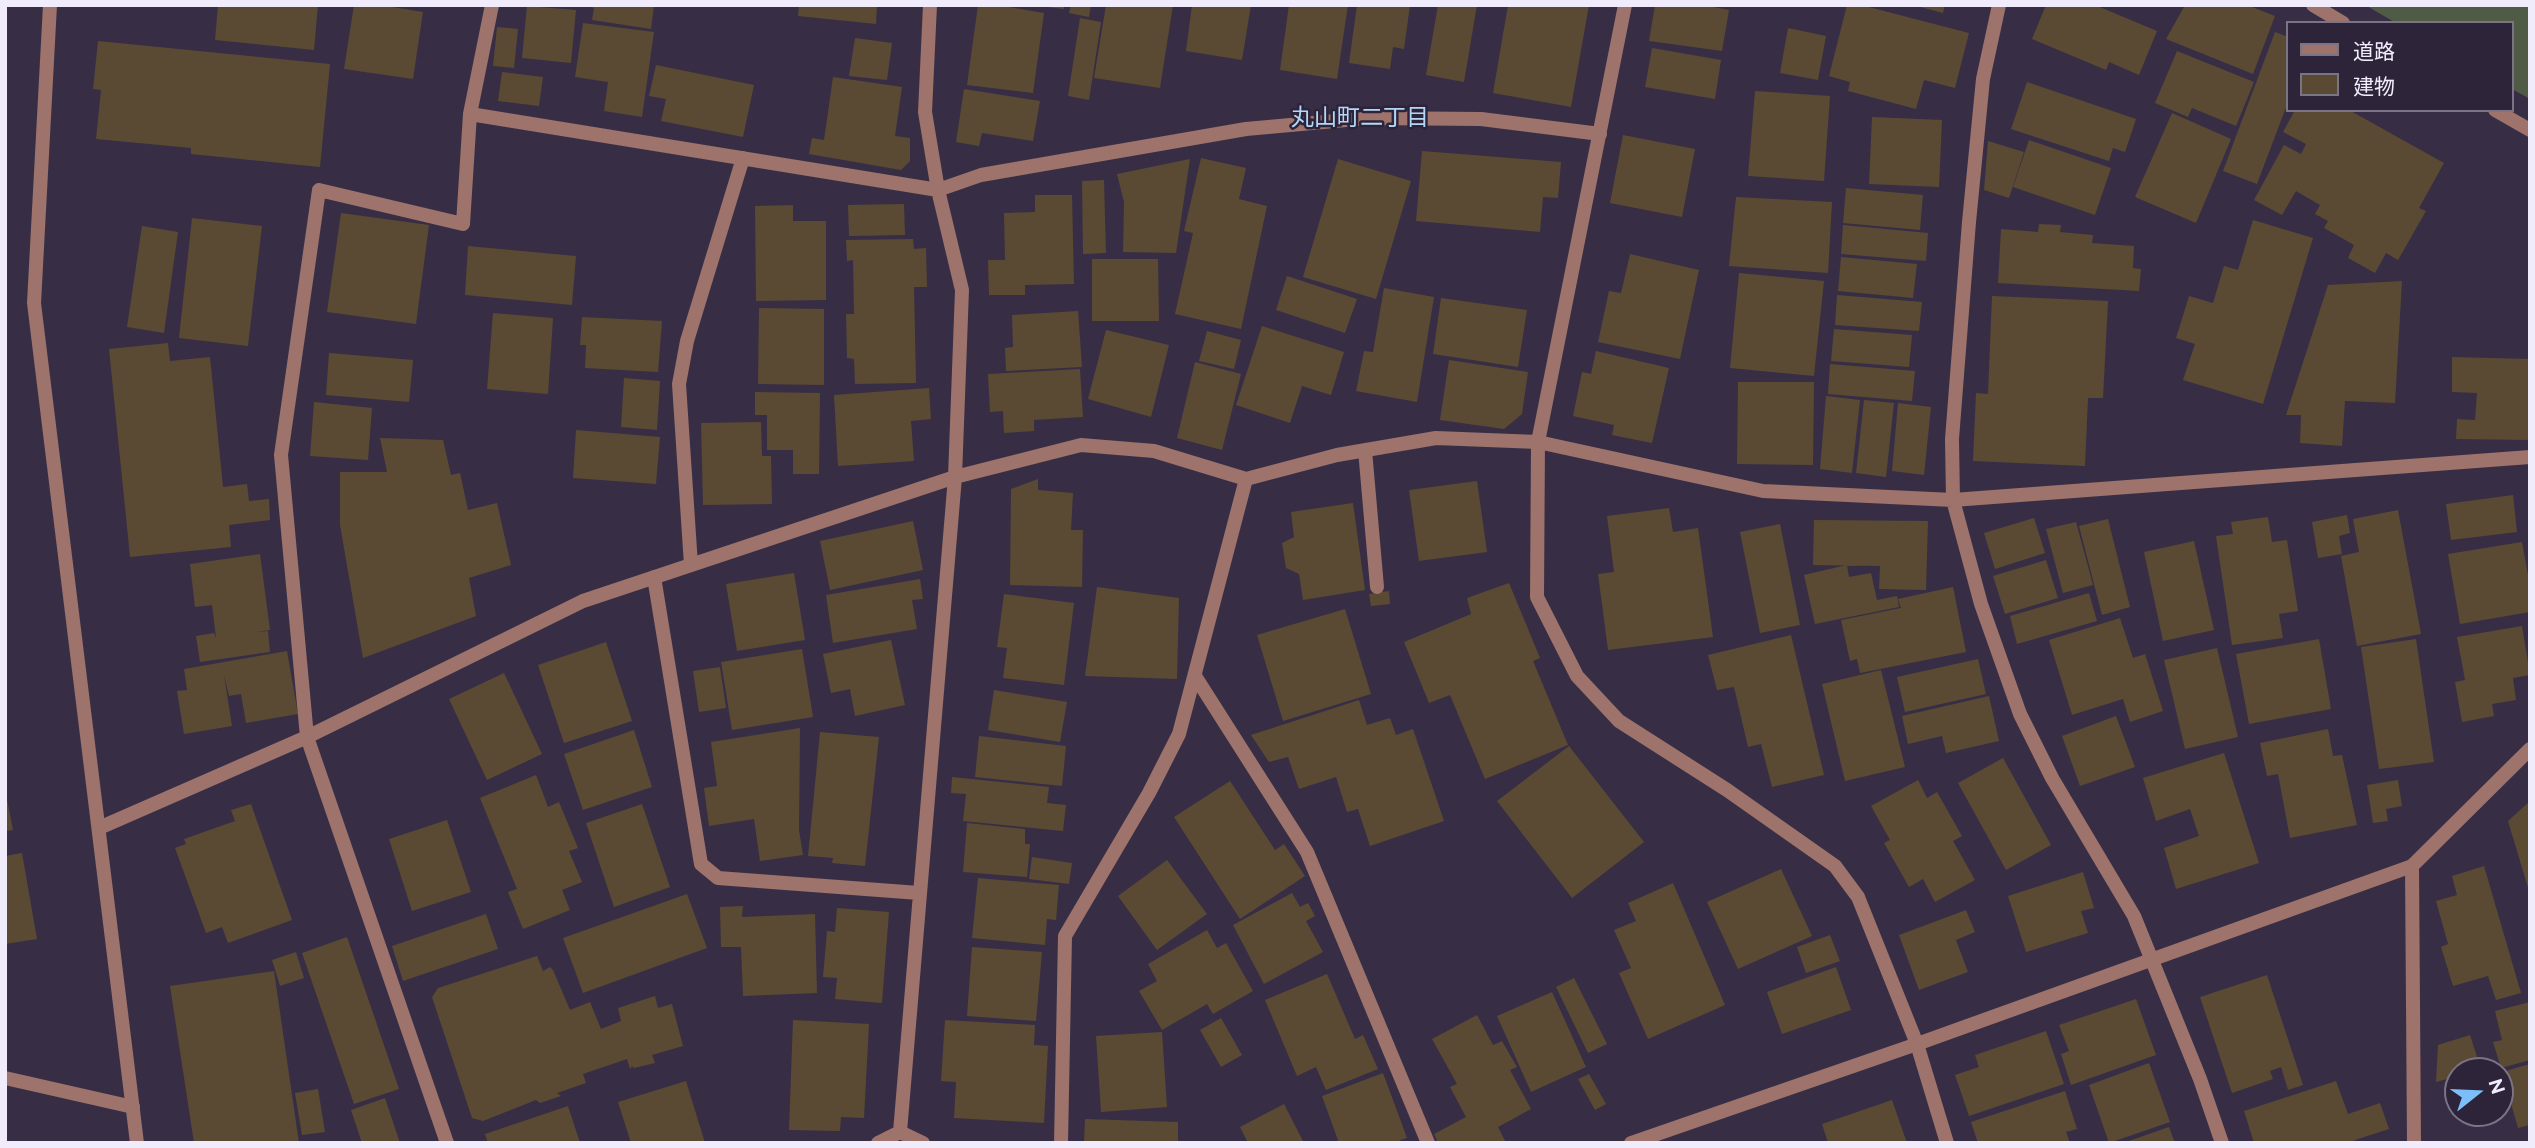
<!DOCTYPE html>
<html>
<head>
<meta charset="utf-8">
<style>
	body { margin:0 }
	#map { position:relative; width:2535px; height:1148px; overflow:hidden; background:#372e45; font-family:Raleway,"Noto Sans JP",sans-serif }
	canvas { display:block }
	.frame { position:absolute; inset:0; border:7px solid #f1ecfb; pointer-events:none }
	.legend { position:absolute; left:2286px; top:21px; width:228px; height:91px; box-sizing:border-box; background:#2d243a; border:2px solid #7b7487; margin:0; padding:9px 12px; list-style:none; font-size:21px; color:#f1ecfb }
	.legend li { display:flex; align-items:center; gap:14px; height:35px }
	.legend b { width:35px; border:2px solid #7b7487 }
	.north { position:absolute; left:2444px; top:1057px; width:70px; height:70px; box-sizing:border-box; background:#2d243a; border:2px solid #7b7487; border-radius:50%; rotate:72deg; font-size:19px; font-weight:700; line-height:28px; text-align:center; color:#f1ecfb }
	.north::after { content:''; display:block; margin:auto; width:24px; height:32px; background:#7cbef9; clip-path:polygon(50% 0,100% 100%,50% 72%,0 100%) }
</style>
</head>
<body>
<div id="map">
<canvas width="2535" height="1148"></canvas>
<div class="frame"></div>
<ul class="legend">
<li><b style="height:9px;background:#9d736b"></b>道路</li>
<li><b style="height:19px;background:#5a4a33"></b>建物</li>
</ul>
<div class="north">N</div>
</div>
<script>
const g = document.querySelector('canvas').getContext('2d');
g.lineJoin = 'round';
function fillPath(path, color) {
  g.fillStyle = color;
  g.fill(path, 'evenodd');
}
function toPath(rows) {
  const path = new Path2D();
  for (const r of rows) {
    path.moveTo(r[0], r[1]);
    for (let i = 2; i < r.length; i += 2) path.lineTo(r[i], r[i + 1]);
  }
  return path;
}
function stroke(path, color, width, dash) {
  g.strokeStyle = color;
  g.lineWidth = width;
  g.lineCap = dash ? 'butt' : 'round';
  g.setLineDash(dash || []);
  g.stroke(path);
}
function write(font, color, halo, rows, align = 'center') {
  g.font = font + ' Raleway,"Noto Sans JP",sans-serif';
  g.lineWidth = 5;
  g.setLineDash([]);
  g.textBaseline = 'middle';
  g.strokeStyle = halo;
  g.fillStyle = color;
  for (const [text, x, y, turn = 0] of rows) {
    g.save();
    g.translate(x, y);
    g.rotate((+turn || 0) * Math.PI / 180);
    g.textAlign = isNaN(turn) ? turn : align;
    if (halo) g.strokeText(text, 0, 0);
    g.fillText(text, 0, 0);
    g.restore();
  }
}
const green = toPath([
	[2365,5,2530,5,2530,99,2512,89,2512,23,2396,23]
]);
const building = toPath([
	[218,5,318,5,314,50,215,40],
	[354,5,380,5,423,12,413,79,344,69],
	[586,5,654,5,651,29,592,20,594,8],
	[799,5,877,5,876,24,798,16],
	[978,5,997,5,1044,13,1033,93,967,85],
	[1047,5,1064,5,1064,9,1047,7],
	[1071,5,1091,5,1089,17,1069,13],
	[1106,5,1173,5,1160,88,1094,78],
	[1192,5,1251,5,1242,60,1186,51],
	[1289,5,1348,5,1337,79,1280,70],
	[1357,5,1410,5,1404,49,1393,47,1390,69,1349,63],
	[1438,5,1477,5,1464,82,1426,75],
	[1508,5,1589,5,1571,107,1493,93],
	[1655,5,1702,5,1729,10,1722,51,1649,41],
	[1847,5,1861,5,1969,33,1955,88,1924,80,1916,109,1848,91,1850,82,1829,76],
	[1913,5,1945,5,1943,13],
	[2046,5,2095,5,2157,31,2139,75,2109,62,2106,70,2032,39],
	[2185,5,2247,5,2275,16,2253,74,2166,39],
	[527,6,576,10,571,63,522,58],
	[1080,18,1101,22,1089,100,1068,96],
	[583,23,654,32,642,117,604,111,608,82,575,77],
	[497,27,518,29,514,68,493,66],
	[1788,28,1826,36,1818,80,1780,73],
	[2275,32,2288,37,2288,102,2257,184,2223,171],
	[855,38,892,43,887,80,849,76],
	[98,41,330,64,320,167,191,154,191,148,96,139,101,90,93,89],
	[1652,48,1721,60,1715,99,1645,87],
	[2177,51,2254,82,2236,126,2192,108,2188,117,2155,103],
	[656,65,754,85,743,137,661,121,666,99,649,96],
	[502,72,543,77,539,106,498,101],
	[833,77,902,87,895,136,910,138,910,161,901,170,809,154,812,138,824,140],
	[2027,82,2136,119,2125,152,2113,148,2109,161,2011,129],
	[964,89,1040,101,1033,141,982,133,979,146,956,142],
	[1755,91,1830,96,1824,181,1748,176],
	[2295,110,2349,110,2444,163,2419,208,2426,211,2398,260,2386,253,2375,273,2348,258,2354,245,2324,228,2328,221,2315,214,2320,205,2296,191,2282,215,2254,200,2284,145,2301,154,2306,144,2283,132],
	[2172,113,2231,139,2196,223,2135,197],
	[1872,117,1942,120,1939,187,1869,184],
	[1623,135,1695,149,1682,217,1610,203],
	[2029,140,2111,168,2095,215,2013,187],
	[1988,141,2024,152,2009,198,1984,190],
	[1422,151,1561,162,1558,198,1543,197,1540,232,1416,221],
	[1201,158,1246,168,1239,199,1267,206,1241,329,1175,314,1193,233,1184,231],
	[1190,159,1176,253,1123,252,1124,202,1117,174],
	[1338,159,1411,181,1376,299,1303,277],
	[1104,180,1106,253,1083,254,1082,181],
	[1846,188,1923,195,1920,230,1843,223],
	[1035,195,1072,195,1074,284,1025,285,1025,295,989,295,988,260,1005,260,1004,213,1035,212],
	[1736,197,1832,202,1828,273,1729,266],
	[904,204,905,235,849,236,848,205],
	[793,205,793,221,826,221,826,300,756,301,755,206],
	[341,213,429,225,416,324,327,312],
	[192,218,262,226,248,346,179,338],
	[2253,220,2313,238,2263,404,2183,380,2195,344,2176,338,2189,296,2213,303,2224,266,2238,270],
	[2039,224,2061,225,2060,232,2093,235,2092,243,2134,246,2133,268,2141,269,2139,291,1998,283,2001,229,2038,232],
	[1843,225,1928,233,1926,261,1841,254],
	[142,226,178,232,164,333,127,327],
	[913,239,914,249,926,248,927,287,914,287,916,383,855,384,854,359,847,358,846,314,854,314,853,260,847,261,846,240],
	[468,246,576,256,572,305,465,295],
	[1630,254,1699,270,1680,359,1598,342,1609,291,1621,293],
	[1841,257,1917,264,1913,298,1838,291],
	[1092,259,1158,259,1159,321,1092,321],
	[1739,273,1824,281,1814,376,1730,368],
	[1287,276,1357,299,1345,333,1276,310],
	[2402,281,2395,403,2345,401,2342,446,2300,443,2301,415,2286,415,2328,285],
	[1384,288,1434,297,1417,402,1356,391,1364,351,1373,352],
	[1837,295,1922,302,1919,331,1835,325],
	[1992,296,2108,301,2103,398,2088,398,2085,466,1973,461,1976,393,1988,394],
	[1441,298,1527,310,1518,367,1433,354],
	[759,308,824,309,824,385,758,384],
	[1078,311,1082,367,1006,371,1005,348,1013,347,1012,315],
	[493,313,553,318,548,394,487,389],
	[582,317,662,321,658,372,585,368,586,345,580,345],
	[1262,326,1344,352,1331,395,1302,386,1290,423,1236,405],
	[1834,329,1912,335,1909,367,1831,361],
	[1106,330,1169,345,1151,417,1088,399],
	[1207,331,1241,340,1234,369,1199,361],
	[168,343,170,361,210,357,223,487,247,484,249,501,269,499,270,520,229,525,231,547,130,557,109,349],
	[1596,351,1669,368,1652,443,1612,435,1614,425,1573,416,1582,372,1591,374],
	[329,353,413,360,409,402,326,395],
	[2452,357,2530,359,2530,440,2456,439,2457,419,2475,420,2477,393,2452,392],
	[1449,360,1528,372,1522,414,1504,429,1440,420],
	[1195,362,1241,374,1222,450,1177,438],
	[1830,364,1915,371,1912,401,1828,394],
	[1080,369,1083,417,1034,420,1034,431,1004,433,1003,411,990,412,988,374],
	[624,378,660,381,657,430,621,427],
	[1738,382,1814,382,1813,465,1737,464],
	[929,388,931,419,911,421,914,461,838,466,834,395],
	[755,392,820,393,819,474,793,474,793,450,767,450,767,415,755,415],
	[1826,396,1860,400,1852,473,1820,469],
	[1864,400,1894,403,1886,477,1856,473],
	[314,402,372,408,368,460,310,456],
	[1898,403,1931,407,1924,475,1892,471],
	[761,422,762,456,771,456,772,504,703,505,701,423],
	[576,430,660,437,656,484,573,478],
	[380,438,443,440,451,475,460,473,468,510,497,503,511,565,469,578,476,616,363,658,340,525,340,472,387,472],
	[1038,479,1038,490,1073,493,1071,530,1083,530,1082,587,1010,585,1011,489],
	[1477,481,1487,552,1419,561,1409,490],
	[2513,495,2517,532,2451,540,2446,504],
	[1353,503,1365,590,1303,600,1299,574,1286,568,1282,543,1294,537,1291,512],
	[1669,508,1673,532,1698,528,1713,637,1608,650,1598,574,1614,572,1607,516],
	[2398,510,2421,634,2357,646,2341,556,2359,552,2353,519],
	[2347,515,2350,533,2339,536,2342,554,2318,558,2312,522],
	[2268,517,2272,542,2287,540,2298,611,2279,614,2283,638,2232,645,2216,536,2233,534,2231,522],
	[2034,518,2045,553,1995,569,1984,533],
	[2108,519,2130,607,2102,615,2079,526],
	[1814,520,1928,521,1926,590,1879,589,1880,566,1813,565],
	[913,521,923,570,830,590,820,541],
	[2076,522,2093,585,2063,593,2046,529],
	[1780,524,1800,625,1760,633,1740,532],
	[2194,541,2214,630,2163,641,2144,552],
	[2522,542,2530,586,2530,612,2460,624,2448,554],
	[260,554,270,630,256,632,268,631,270,652,200,662,196,636,214,633,216,638,212,605,195,607,190,564],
	[2046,560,2058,598,2005,614,1993,576],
	[1847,565,1849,577,1871,573,1877,600,1897,596,1899,607,1815,624,1804,575],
	[794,573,805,640,737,651,726,584],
	[920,579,923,599,912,600,917,629,833,643,826,595],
	[1509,583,1540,658,1533,661,1568,745,1485,779,1450,695,1429,703,1404,642,1471,614,1467,598],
	[1097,587,1179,598,1177,679,1085,676],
	[1953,587,1966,652,1860,673,1857,659,1850,661,1841,620,1901,608,1898,599],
	[1389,591,1390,604,1371,606,1369,594],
	[2089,593,2097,621,2017,644,2010,616],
	[1004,594,1074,603,1064,685,1003,678,1007,648,997,647],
	[1345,609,1371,694,1283,721,1257,635],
	[2120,618,2133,658,2145,654,2163,711,2130,722,2123,699,2072,715,2049,640],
	[2522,626,2530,675,2513,678,2516,700,2492,704,2494,716,2462,722,2455,682,2465,680,2457,637],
	[1791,635,1824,775,1772,787,1761,744,1748,747,1734,687,1717,690,1708,655],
	[2319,639,2331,709,2249,724,2236,654],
	[2416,639,2434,762,2379,769,2361,647],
	[891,640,905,705,855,716,850,689,831,693,823,654],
	[606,642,632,721,564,743,538,665],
	[2217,648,2238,737,2185,749,2164,660],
	[802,649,813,717,732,730,721,662],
	[287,651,298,714,246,723,241,694,229,696,224,675,232,726,184,734,177,691,187,690,184,669],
	[1978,659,1986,694,1905,712,1897,677],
	[720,667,726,708,699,712,693,671],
	[1881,670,1905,767,1845,781,1822,684],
	[504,673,542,754,487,780,449,699],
	[994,690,1067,702,1060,742,988,730],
	[1989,696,1999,741,1946,753,1942,736,1908,744,1902,716],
	[1359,700,1367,725,1390,718,1396,735,1413,729,1444,821,1370,846,1358,809,1347,812,1336,777,1299,789,1288,757,1269,762,1251,735],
	[2116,716,2135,767,2080,786,2062,736],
	[800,728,799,830,803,855,760,861,754,819,709,826,704,788,717,786,711,742],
	[2328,729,2333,756,2342,755,2357,825,2290,838,2278,774,2267,776,2260,743],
	[634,730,652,787,583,810,564,754],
	[820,732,879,737,865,866,832,863,833,858,808,856],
	[979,736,1066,746,1062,786,975,777],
	[1569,746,1644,842,1572,898,1497,801],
	[2224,753,2259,863,2176,889,2164,848,2199,836,2190,809,2156,821,2143,778],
	[2003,758,2051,845,2006,870,1958,783],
	[536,775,548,807,559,802,578,848,569,851,582,882,562,890,570,910,523,929,508,892,517,889,480,798],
	[952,777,1049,787,1047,803,1066,805,1063,831,963,821,966,794,951,793],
	[1918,780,1927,798,1937,792,1962,836,1953,841,1975,880,1935,902,1923,879,1909,887,1884,843,1890,840,1871,806],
	[2398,780,2402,806,2386,809,2388,821,2373,823,2367,785],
	[1230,781,1275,850,1284,844,1305,876,1240,919,1174,817],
	[5,789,13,830,5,831],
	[2530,801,2530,891,2529,891,2508,821],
	[251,804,292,920,228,943,222,927,206,933,175,848,186,844,184,839,235,821,231,810],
	[642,804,670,887,614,907,586,823],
	[447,820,471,892,412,911,389,839],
	[967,823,1025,829,1025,844,1030,844,1027,877,963,872],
	[22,853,37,939,5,944,5,856],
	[1032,857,1072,863,1069,884,1029,879],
	[1167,860,1207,914,1157,950,1118,896],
	[2484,866,2521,993,2496,1000,2488,976,2453,986,2441,947,2448,944,2436,901,2457,895,2452,876],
	[1781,869,1812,936,1738,969,1707,902],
	[2083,872,2094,908,2081,911,2088,933,2026,952,2008,896],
	[978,878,1059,885,1056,920,1047,919,1045,945,972,938],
	[1673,883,1725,1005,1648,1039,1619,973,1631,968,1614,930,1636,921,1628,903],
	[1292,893,1300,907,1308,903,1315,916,1306,921,1323,952,1264,984,1233,925],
	[687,894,707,948,583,993,563,938],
	[743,906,742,917,815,914,817,993,743,996,741,947,721,947,720,907],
	[837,908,889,912,882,1003,835,999,837,978,823,977,827,931,835,932],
	[1966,910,1975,932,1956,940,1968,972,1919,990,1899,935],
	[486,914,498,949,403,981,392,946],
	[1207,930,1217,948,1226,943,1253,991,1213,1014,1207,1004,1162,1030,1139,991,1157,981,1148,964],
	[1830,935,1840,961,1806,973,1797,947],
	[347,937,399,1089,354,1104,302,953],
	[972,947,1042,952,1036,1021,967,1016],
	[296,952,304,978,280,986,272,960],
	[537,956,543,971,550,967,553,970,570,1010,590,1002,601,1029,621,1021,618,1008,655,996,658,1008,672,1004,683,1046,652,1055,655,1063,634,1068,632,1066,630,1069,627,1059,583,1074,586,1083,557,1093,561,1096,540,1103,536,1100,483,1121,472,1118,432,997,438,988],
	[1836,967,1851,1010,1782,1034,1767,992],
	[274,971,299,1143,194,1143,170,986],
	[1327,974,1355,1039,1363,1035,1378,1069,1326,1090,1316,1067,1297,1076,1265,1000],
	[2267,975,2303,1085,2288,1090,2281,1067,2270,1071,2273,1079,2232,1093,2200,997],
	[1574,978,1607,1044,1588,1053,1556,987],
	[1552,992,1586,1067,1531,1092,1497,1016],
	[2136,999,2156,1055,2071,1085,2061,1054,2069,1051,2059,1025],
	[2530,1002,2530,1060,2501,1068,2493,1042,2502,1040,2495,1011],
	[1477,1015,1493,1045,1502,1041,1517,1067,1510,1070,1531,1109,1498,1127,1506,1143,1438,1143,1434,1134,1466,1117,1450,1087,1457,1084,1432,1039],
	[1221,1018,1242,1055,1221,1067,1200,1030],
	[793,1020,869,1024,864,1118,841,1117,840,1131,789,1130],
	[945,1020,1035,1025,1034,1045,1048,1046,1044,1123,954,1118,956,1082,941,1081],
	[2046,1031,2064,1084,1969,1116,1955,1075,1979,1067,1975,1055],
	[1162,1032,1167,1107,1101,1112,1096,1036],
	[2470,1035,2481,1069,2458,1071,2458,1076,2436,1082,2438,1045],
	[2149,1063,2170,1122,2109,1143,2089,1085],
	[2530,1064,2530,1125,2518,1128,2502,1072],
	[1383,1073,1407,1138,1400,1140,1401,1143,1339,1143,1322,1096],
	[1589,1074,1606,1104,1595,1110,1578,1079],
	[686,1081,705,1143,631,1143,618,1102],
	[2336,1081,2348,1114,2380,1103,2389,1129,2346,1143,2254,1143,2244,1111],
	[318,1089,325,1132,302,1135,295,1093],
	[2065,1091,2077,1129,2066,1132,2070,1143,1978,1143,1971,1122],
	[385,1098,400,1143,362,1143,351,1110],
	[1892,1100,1907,1143,1828,1143,1822,1124],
	[1284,1104,1304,1143,1248,1143,1240,1127],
	[568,1106,580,1143,488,1143,485,1134],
	[1085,1119,1178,1122,1178,1143,1084,1143],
	[2169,1127,2175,1143,2126,1143,2126,1142]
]);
const minor = toPath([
	[1625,5,1538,442,1537,597,1577,676,1619,721,1727,790,1835,866,1858,897,1917,1044,1947,1143],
	[1999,5,1983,79,1969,222,1952,439,1953,500,1981,604,2020,714,2052,778,2134,916,2200,1079,2222,1143],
	[2313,5,2343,23],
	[2495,110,2530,130],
	[470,114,938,190,981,175,1246,129,1368,118,1481,119,1600,134],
	[1365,450,1377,587],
	[691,565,679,384,687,341,743,158],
	[654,577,701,864,718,878,919,893],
	[1195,676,1307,852,1428,1143],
	[99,828,307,737,583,601,955,477,1081,445,1154,451,1246,479,1337,455,1436,438,1538,442,1763,491,1953,500,2530,457],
	[2412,866,2414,1143],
	[5,1078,133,1107],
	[900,1132,955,477,962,290,938,190,925,112,930,5],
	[447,1143,307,737,281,455,319,190,463,224,470,114,492,5],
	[878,1143,900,1132,923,1143],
	[1061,1143,1065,936,1149,793,1179,734,1246,479]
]);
const tertiary = toPath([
	[50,5,34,303,137,1143],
	[1631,1143,1917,1044,2412,866,2530,749]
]);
const neighbourhoodNames = [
	["丸山町二丁目",1360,118]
];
fillPath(green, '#4f5b44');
fillPath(building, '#5a4a33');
stroke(minor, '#9d736b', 14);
stroke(tertiary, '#9d736b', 14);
write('23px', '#b3d7f8', '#2d243a', neighbourhoodNames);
</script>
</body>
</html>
